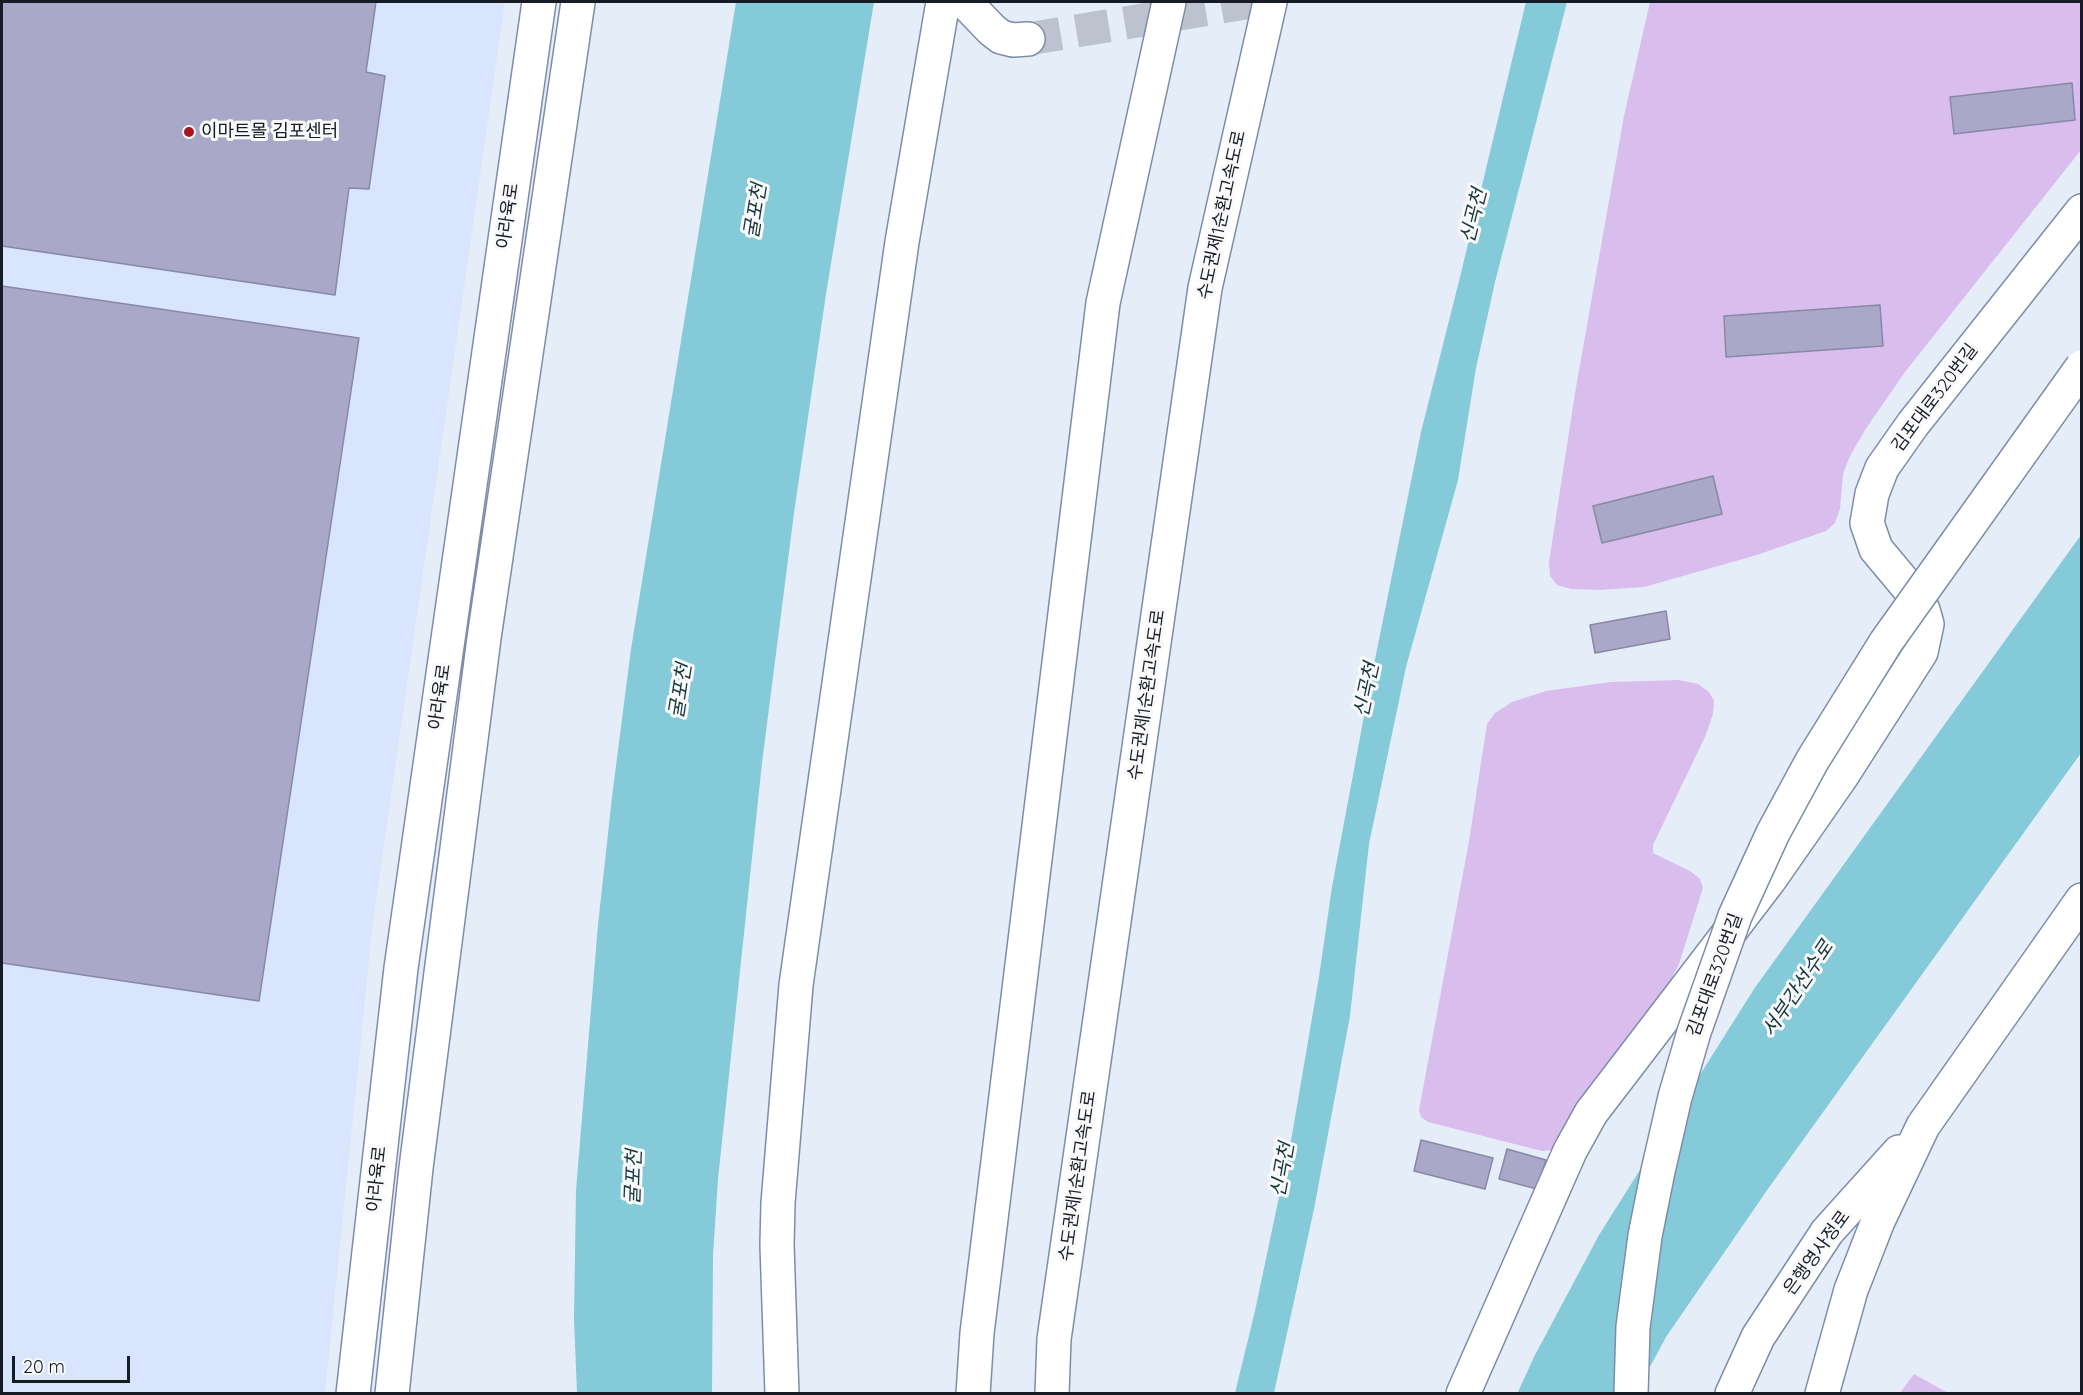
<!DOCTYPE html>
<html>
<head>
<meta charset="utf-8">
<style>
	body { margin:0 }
	#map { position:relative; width:2083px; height:1395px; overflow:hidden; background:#e5edf9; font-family:Quicksand,sans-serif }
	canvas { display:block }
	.frame { position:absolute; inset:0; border:3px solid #161c26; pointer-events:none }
	.scale { position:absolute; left:12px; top:1356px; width:118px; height:27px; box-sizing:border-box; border:3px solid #161c26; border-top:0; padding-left:8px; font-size:18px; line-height:21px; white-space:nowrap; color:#161c26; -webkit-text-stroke:4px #f9f9f9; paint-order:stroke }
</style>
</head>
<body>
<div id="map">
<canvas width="2083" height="1395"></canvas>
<div class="frame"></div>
<div class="scale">20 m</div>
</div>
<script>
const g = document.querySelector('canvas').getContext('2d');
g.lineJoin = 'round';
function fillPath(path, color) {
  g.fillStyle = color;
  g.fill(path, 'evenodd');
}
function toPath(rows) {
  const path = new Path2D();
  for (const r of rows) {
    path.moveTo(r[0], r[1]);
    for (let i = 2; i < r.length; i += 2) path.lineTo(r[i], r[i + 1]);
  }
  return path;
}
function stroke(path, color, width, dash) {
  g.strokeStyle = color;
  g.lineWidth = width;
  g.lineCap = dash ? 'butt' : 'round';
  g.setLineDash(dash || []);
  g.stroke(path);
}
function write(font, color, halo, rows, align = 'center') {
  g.font = font + ' Quicksand,"Noto Sans KR",sans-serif';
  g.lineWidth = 6;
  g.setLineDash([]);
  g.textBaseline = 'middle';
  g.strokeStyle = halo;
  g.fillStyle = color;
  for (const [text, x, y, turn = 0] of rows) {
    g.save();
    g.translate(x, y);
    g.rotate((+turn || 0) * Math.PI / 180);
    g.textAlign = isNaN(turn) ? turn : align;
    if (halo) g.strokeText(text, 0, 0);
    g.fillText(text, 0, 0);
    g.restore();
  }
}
const built = toPath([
	[2,2,505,2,373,921,325,1393,2,1394]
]);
const green = toPath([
	[1650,2,2081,2,2081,150,1905,372,1865,430,1850,456,1843,474,1840,509,1835,523,1826,531,1757,555,1644,587,1600,590,1571,589,1557,585,1550,576,1549,562,1575,393,1624,116],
	[1679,680,1698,684,1709,692,1714,701,1713,714,1705,737,1653,845,1653,853,1690,871,1700,879,1703,888,1679,964,1669,983,1557,1145,1551,1150,1542,1151,1428,1122,1421,1117,1419,1110,1469,841,1487,724,1495,713,1512,702,1546,691,1611,682],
	[1914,1374,1948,1393,1900,1393]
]);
const water = toPath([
	[736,2,874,2,826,294,794,513,762,763,718,1179,713,1255,712,1393,577,1393,574,1319,576,1190,598,925,612,797,631,649],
	[1526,2,1567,2,1495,282,1476,368,1458,480,1406,667,1369,844,1350,1016,1314,1209,1274,1393,1235,1393,1255,1311,1292,1135,1319,977,1332,887,1370,684,1421,432,1461,273],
	[2081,535,2081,753,1770,1186,1666,1337,1636,1393,1517,1394,1535,1355,1599,1235,1754,989]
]);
const building = toPath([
	[2,2,376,2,366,72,385,76,369,189,349,188,335,295,2,246,2,2],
	[2072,83,2075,120,1954,134,1950,97,2072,83],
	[2,286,359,338,259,1001,2,963,2,286],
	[1880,305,1883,346,1726,357,1724,316,1880,305],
	[1713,476,1722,514,1602,543,1593,506,1713,476],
	[1666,611,1670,639,1595,653,1590,625,1666,611],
	[1421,1140,1493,1158,1485,1189,1414,1171,1421,1140],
	[1507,1149,1546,1160,1537,1189,1499,1179,1507,1149]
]);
const minorTunnel = toPath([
	[1028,39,1252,2]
]);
const minor = toPath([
	[965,2,992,30,1001,37,1013,40,1028,39],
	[353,1394,401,968,539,2],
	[392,1394,416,1168,484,638,578,2],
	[782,1394,777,1245,778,1203,796,985,902,242,943,2],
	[1463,1394,1570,1151,1591,1113,1770,879,1841,777,1921,652,1927,624,1923,610,1912,592,1876,549,1867,523,1872,494,1882,468,1913,424,2082,211],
	[1732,1394,1758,1337,1827,1232,1899,1152],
	[1822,1394,1851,1290,1878,1221,1923,1126,2082,900]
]);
const highway = toPath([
	[973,1394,977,1333,1103,303,1169,2],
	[1052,1394,1054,1339,1205,288,1270,2]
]);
const minorBridge = toPath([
	[1631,1394,1633,1327,1645,1236,1658,1171,1675,1097,1694,1032,1735,916,1773,833,1812,761,1886,642,2082,367]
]);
const markers = [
	[189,132,6,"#a9141e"]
];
const poiNames = [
	["이마트몰 김포센터",201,132]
];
const streetNames = [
	["수도권제1순환고속도로",1222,215,-78],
	["아라육로",508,216,-82],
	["김포대로320번길",1935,398,-53],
	["수도권제1순환고속도로",1147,695,-82],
	["아라육로",440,697,-82],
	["김포대로320번길",1715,975,-70],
	["수도권제1순환고속도로",1078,1176,-82],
	["아라육로",377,1179,-84],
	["은행영사정로",1817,1253,-54]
];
const waterNames = [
	["굴포천",756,211,-81],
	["신곡천",1474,216,-76],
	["신곡천",1367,690,-78],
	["굴포천",681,691,-81],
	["서부간선수로",1798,989,-56],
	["신곡천",1283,1170,-80],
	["굴포천",634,1177,-88]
];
fillPath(built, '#d8e5fc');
fillPath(green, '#d9beed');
fillPath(water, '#84cad8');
fillPath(building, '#a9a8c8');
stroke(building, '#8888a6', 1.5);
stroke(minorTunnel, '#bcc3cf', 33, [33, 16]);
stroke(minor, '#7d8da9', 36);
stroke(highway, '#7d8da9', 36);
stroke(minor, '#fff', 33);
stroke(highway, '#fff', 33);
stroke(minorBridge, '#7d8da9', 36, []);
stroke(minorBridge, '#fff', 33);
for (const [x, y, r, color] of markers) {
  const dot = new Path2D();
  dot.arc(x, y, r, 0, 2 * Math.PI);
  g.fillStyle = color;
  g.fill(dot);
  stroke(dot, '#f9f9f9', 2);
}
write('18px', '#161c26', '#f9f9f9', poiNames, 'left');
write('18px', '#161c26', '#f9f9f9', streetNames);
write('italic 20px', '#15373e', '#f9f9f9', waterNames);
</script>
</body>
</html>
